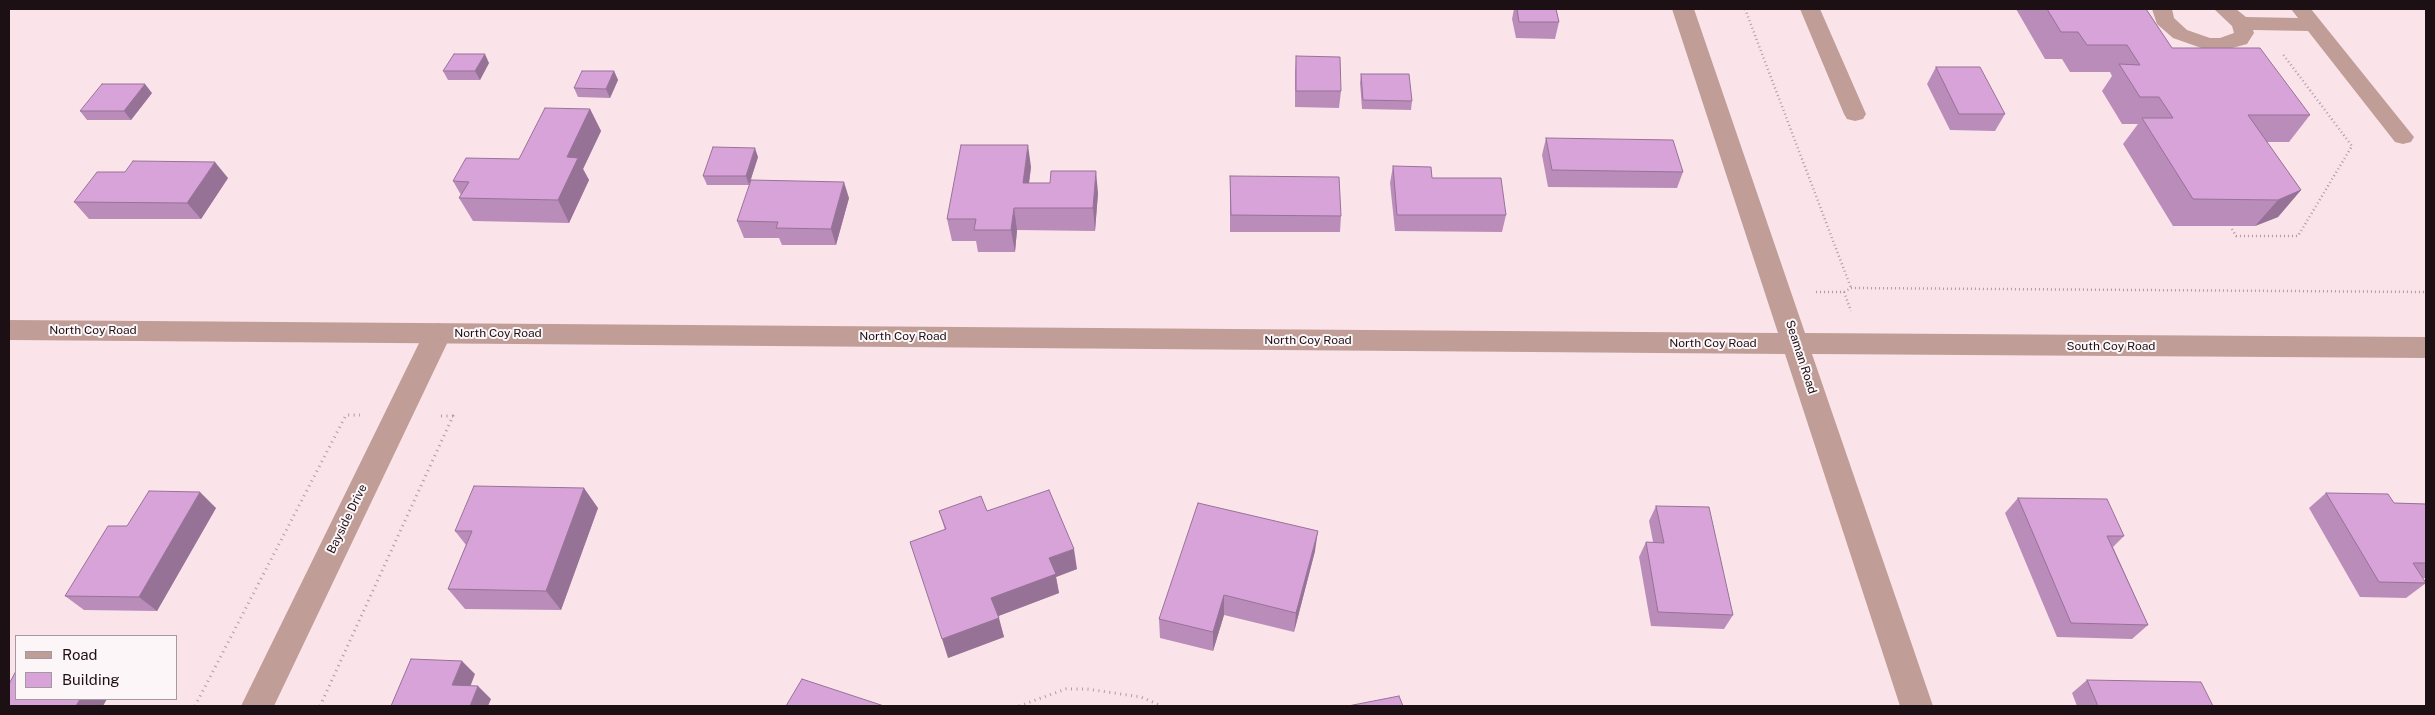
<!DOCTYPE html>
<html>
<head>
<meta charset="utf-8">
<style>
	body { margin:0 }
	#map { position:relative; width:2435px; height:715px; overflow:hidden; background:#fae4ea; font-family:"Public Sans",sans-serif }
	canvas { display:block }
	.frame { position:absolute; inset:0; border:10px solid #1d1014; pointer-events:none }
	.legend { position:absolute; left:15px; top:635px; width:162px; height:65px; box-sizing:border-box; background:#fdf6f8; border:1px solid #a39a9d; margin:0; padding:6px 9px; list-style:none; font-size:15px; color:#1d1014 }
	.legend li { display:flex; align-items:center; gap:10px; height:25px }
	.legend b { width:25px; border:1px solid #a39a9d }
</style>
</head>
<body>
<div id="map">
<canvas width="2435" height="715"></canvas>
<div class="frame"></div>
<ul class="legend">
<li><b style="height:6px;background:#c09e97"></b>Road</li>
<li><b style="height:14px;background:#d8a3d8"></b>Building</li>
</ul>
</div>
<script>
const g = document.querySelector('canvas').getContext('2d');
g.lineJoin = 'round';
function toPath(rows) {
  const path = new Path2D();
  for (const r of rows) {
    path.moveTo(r[0], r[1]);
    for (let i = 2; i < r.length; i += 2) path.lineTo(r[i], r[i + 1]);
  }
  return path;
}
function stroke(path, color, width, dash) {
  g.strokeStyle = color;
  g.lineWidth = width;
  g.lineCap = dash ? 'butt' : 'round';
  g.setLineDash(dash || []);
  g.stroke(path);
}
function fillPath(path, color) {
  g.fillStyle = color;
  g.fill(path, 'evenodd');
}
function write(font, color, halo, rows, align = 'center') {
  g.font = font + ' "Public Sans",sans-serif';
  g.lineWidth = 4;
  g.setLineDash([]);
  g.textBaseline = 'middle';
  g.strokeStyle = halo;
  g.fillStyle = color;
  for (const [text, x, y, turn = 0] of rows) {
    g.save();
    g.translate(x, y);
    g.rotate((+turn || 0) * Math.PI / 180);
    g.textAlign = isNaN(turn) ? turn : align;
    if (halo) g.strokeText(text, 0, 0);
    g.fillText(text, 0, 0);
    g.restore();
  }
}
const pathFar1 = toPath([
	[1745,9,1851,288],
	[2232,229,2236,236,2298,236,2352,146,2282,53],
	[1816,292,1844,292,1851,311],
	[1844,292,1851,288,2426,292]
]);
const path = toPath([
	[195,706,346,415,360,415],
	[320,706,453,416,438,416],
	[1019,706,1066,689,1087,689,1141,697,1162,706]
]);
const service = toPath([
	[1800,9,1820,9,1866,114,1863,119,1855,121,1847,119,1844,114,1800,9],
	[2152,9,2172,9,2174,18,2187,30,2210,38,2220,38,2234,33,2232,26,2214,9,2236,9,2246,17,2298,18,2291,9,2311,9,2414,137,2411,142,2403,144,2395,142,2308,31,2253,30,2254,33,2247,44,2221,51,2207,50,2173,38,2157,24,2152,9]
]);
const minor = toPath([
	[438,323,448,326,452,333,274,706,241,706,424,333,428,326,438,323]
]);
const tertiary = toPath([
	[1672,9,1694,9,1805,333,2426,337,2426,358,1812,354,1933,706,1900,706,1785,354,9,340,9,320,1778,333,1672,9]
]);
const wall = toPath([
	[1514,9,1556,9,1559,22,1555,39,1516,38,1512,19],
	[2016,9,2146,9,2172,48,2310,115,2289,142,2267,142,2301,190,2278,217,2255,226,2173,226,2123,144,2138,124,2122,124,2102,91,2112,76,2110,72,2070,72,2062,59,2045,59],
	[1296,56,1341,91,1339,108,1295,107,1295,73],
	[489,63,480,80,448,80,443,71],
	[1936,67,2005,114,1995,131,1950,130,1927,84],
	[614,71,618,80,610,98,578,97,574,88],
	[1361,74,1412,101,1411,110,1362,109,1360,83],
	[152,93,131,120,87,120,80,111],
	[590,109,601,131,583,169,589,180,569,223,473,221,459,198,461,195,453,181,519,159],
	[1546,138,1683,172,1677,188,1548,187,1542,155],
	[758,157,749,185,707,185,703,176],
	[1393,166,1432,178,1506,215,1502,232,1395,231,1390,183],
	[1031,167,1029,183,1098,193,1095,231,1017,230,1015,252,978,252,976,241,952,241,947,219],
	[1230,176,1341,216,1340,232,1230,232],
	[228,178,201,219,89,219,74,202],
	[849,198,836,245,782,245,779,238,744,238,737,221],
	[2326,493,2394,503,2426,504,2426,578,2422,578,2426,583,2406,598,2360,597,2309,508],
	[2018,498,2124,536,2113,547,2148,625,2132,639,2057,637,2005,513],
	[1656,506,1733,615,1724,629,1651,626,1639,557,1646,542,1653,542,1649,521],
	[216,508,157,611,84,610,65,596,127,526],
	[598,508,561,610,465,609,448,589,466,545,455,531],
	[939,511,987,511,1077,569,1056,577,1059,593,998,616,1004,637,948,658,945,530],
	[1315,551,1294,632,1224,615,1213,651,1160,638,1159,619],
	[2087,680,2213,706,2077,706,2072,693]
]);
const shadedWall = toPath([
	[485,54,489,63,480,80,475,71],
	[614,71,618,80,610,98,606,89],
	[145,84,152,93,131,120,124,111],
	[590,109,601,131,583,169,589,180,569,223,558,200,567,157],
	[1028,145,1031,167,1026,206,1023,183],
	[755,148,758,157,749,185,746,176],
	[215,162,228,178,201,219,187,203],
	[1096,171,1098,193,1095,231,1093,208],
	[844,182,849,198,836,245,831,229],
	[2301,190,2278,217,2255,226,2278,200],
	[1014,208,1017,230,1015,252,1011,230],
	[584,488,598,508,561,610,546,591],
	[200,492,216,508,157,611,139,597],
	[1318,531,1315,551,1294,632,1296,613],
	[1074,549,1077,569,1056,577,1059,593,996,617,991,598,1049,558],
	[1224,595,1224,615,1213,651,1213,632],
	[999,618,1004,637,948,658,942,639],
	[462,661,475,674,466,698,452,685],
	[478,686,491,699,488,706,470,706],
	[80,699,107,699,103,706,76,706]
]);
const building = toPath([
	[1517,9,1556,9,1559,22,1519,22,1517,9],
	[2047,9,2146,9,2172,48,2260,48,2310,115,2248,115,2301,190,2278,200,2193,199,2142,118,2173,118,2159,97,2140,97,2119,64,2140,65,2127,45,2087,45,2078,32,2061,32,2047,9],
	[454,54,485,54,475,71,443,71,454,54],
	[1296,56,1340,57,1341,91,1296,91,1296,56],
	[1936,67,1980,67,2005,114,1959,114,1936,67],
	[582,71,614,71,606,89,574,88,582,71],
	[1361,74,1409,74,1412,101,1363,100,1361,74],
	[102,84,145,84,124,111,80,111,102,84],
	[545,108,590,109,567,157,578,158,558,200,459,198,469,182,453,181,466,158,519,159,545,108],
	[1546,138,1673,140,1683,172,1552,170,1546,138],
	[961,145,1028,145,1023,183,1050,183,1051,171,1096,171,1093,208,1014,208,1011,230,974,230,976,219,947,219,961,145],
	[713,147,755,148,746,176,703,176,713,147],
	[133,161,215,162,187,203,74,202,97,172,125,172,133,161],
	[1393,166,1431,167,1432,178,1501,178,1506,215,1397,215,1393,166],
	[1230,176,1339,177,1341,216,1231,215,1230,176],
	[751,180,844,182,831,229,776,228,778,222,737,221,751,180],
	[474,486,584,488,546,591,448,589,472,531,455,531,474,486],
	[1049,490,1074,549,1049,558,1056,574,991,598,999,618,942,639,910,542,946,529,939,511,981,496,987,511,1049,490],
	[149,491,200,492,139,597,65,596,108,526,127,526,149,491],
	[2326,493,2388,494,2394,503,2426,504,2426,563,2413,563,2426,583,2379,582,2326,493],
	[2018,498,2107,499,2124,536,2107,536,2148,625,2071,623,2018,498],
	[1198,503,1318,531,1296,613,1224,595,1213,632,1159,619,1198,503],
	[1656,506,1709,507,1733,615,1658,612,1646,542,1664,543,1656,506],
	[411,659,462,661,452,685,478,686,470,706,391,706,411,659],
	[16,671,16,699,80,699,76,706,9,706,9,684,16,671],
	[802,679,884,706,786,706,802,679],
	[2087,680,2201,682,2213,706,2098,706,2087,680],
	[1399,696,1403,706,1348,706,1399,696]
]);
const streetNames = [
	["North Coy Road",93,330],
	["North Coy Road",498,333],
	["North Coy Road",903,336],
	["North Coy Road",1308,340],
	["North Coy Road",1713,343],
	["South Coy Road",2111,346],
	["Seaman Road",1801,357,72],
	["Bayside Drive",347,519,-64]
];
stroke(pathFar1, '#af9ca2', 2.5, [1, 3]);
stroke(path, '#af9ca2', 3, [1, 4.5]);
fillPath(service, '#c09e97');
fillPath(minor, '#c09e97');
fillPath(tertiary, '#c09e97');
fillPath(wall, '#ba8cba');
fillPath(shadedWall, '#977297');
fillPath(building, '#d8a3d8');
stroke(building, '#977297', 1);
write('12px', '#1d1014', '#fdf6f8', streetNames);
</script>
</body>
</html>
